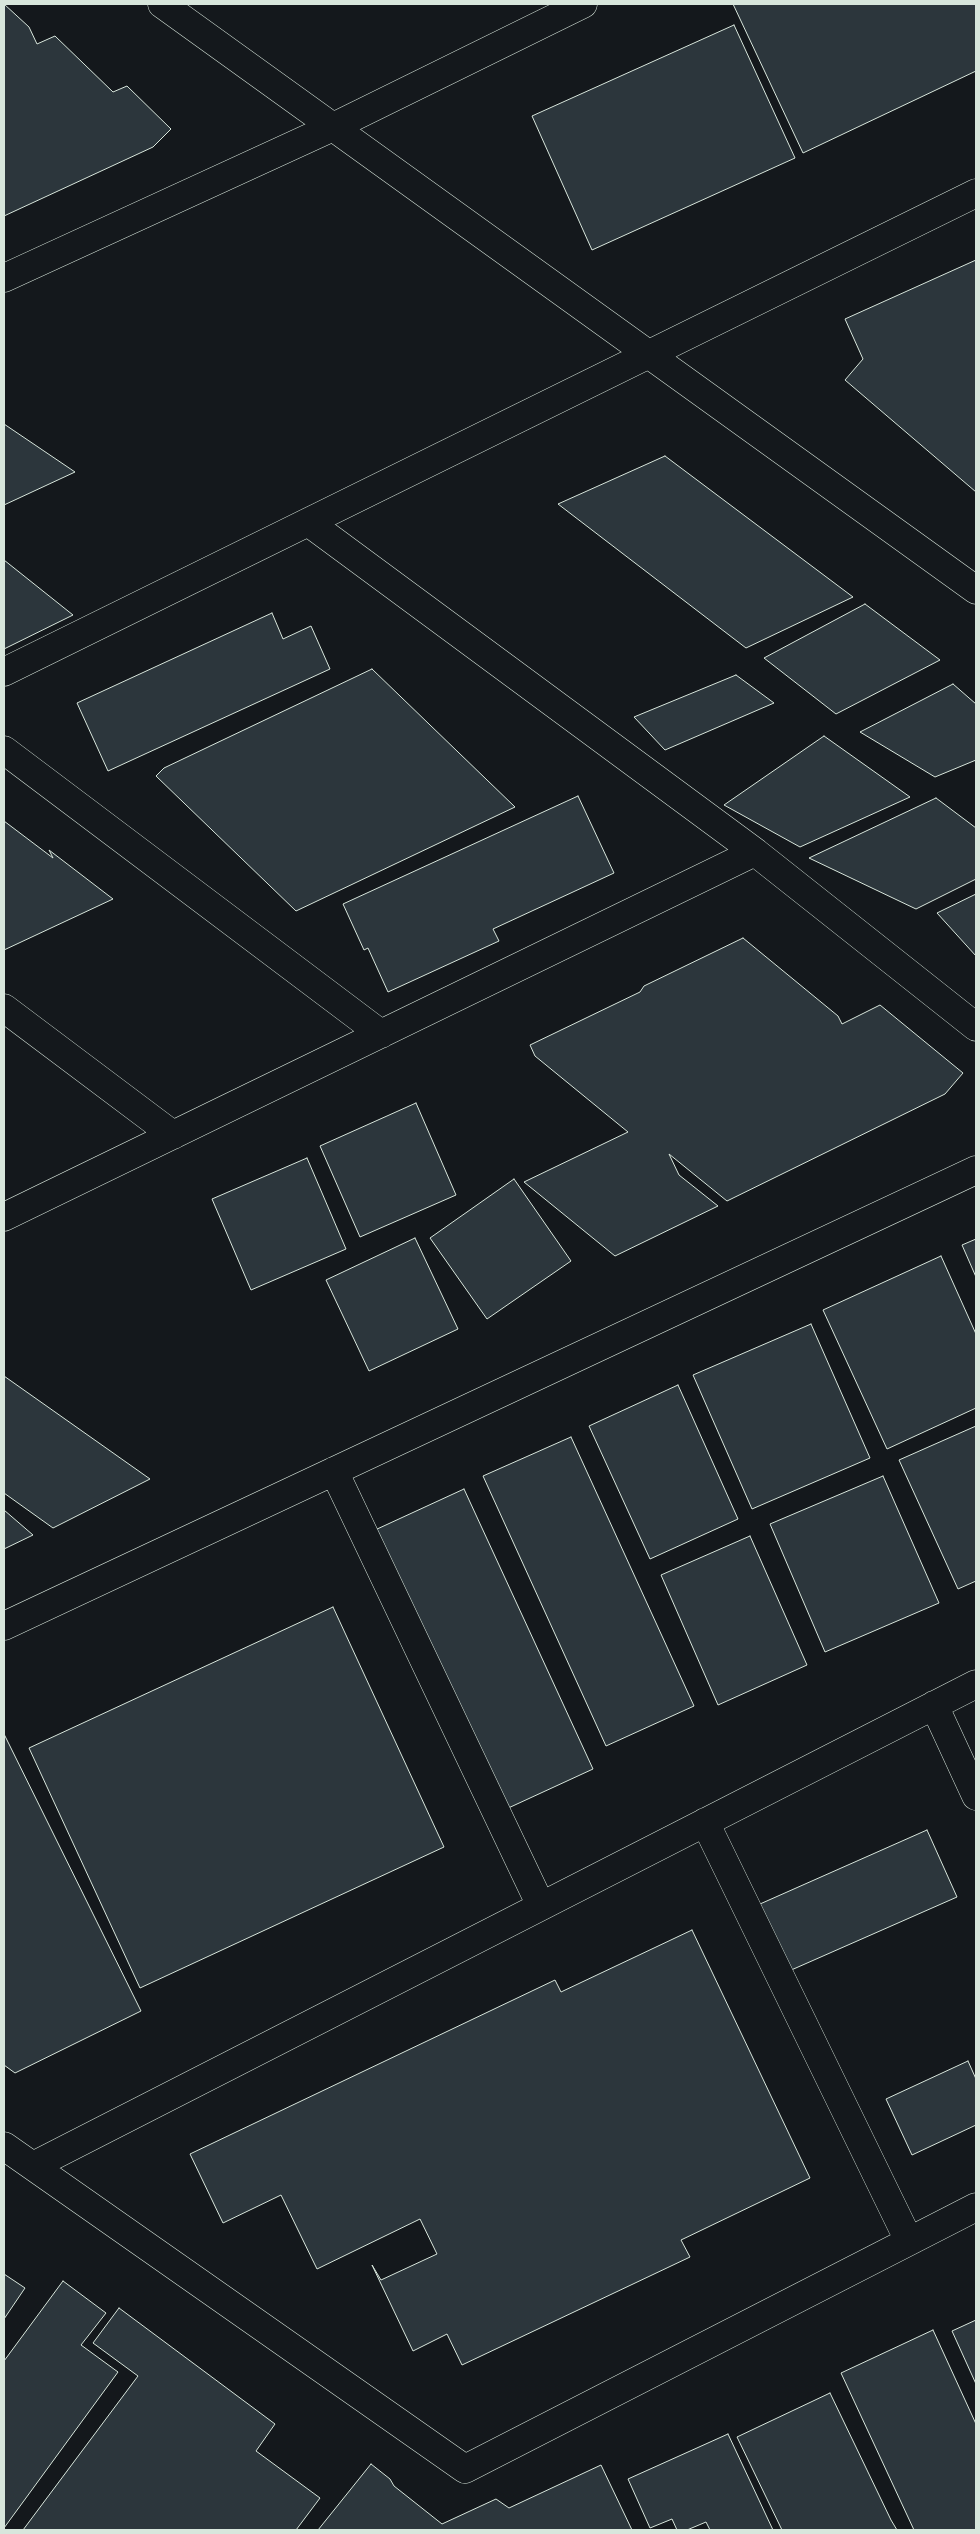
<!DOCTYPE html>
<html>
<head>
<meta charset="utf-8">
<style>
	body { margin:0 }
	#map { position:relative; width:980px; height:2534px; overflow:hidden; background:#14181c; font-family:Lato,sans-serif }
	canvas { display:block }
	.frame { position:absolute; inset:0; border:5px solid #d8e6dc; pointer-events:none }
</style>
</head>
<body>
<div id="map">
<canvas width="980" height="2534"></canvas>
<div class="frame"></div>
</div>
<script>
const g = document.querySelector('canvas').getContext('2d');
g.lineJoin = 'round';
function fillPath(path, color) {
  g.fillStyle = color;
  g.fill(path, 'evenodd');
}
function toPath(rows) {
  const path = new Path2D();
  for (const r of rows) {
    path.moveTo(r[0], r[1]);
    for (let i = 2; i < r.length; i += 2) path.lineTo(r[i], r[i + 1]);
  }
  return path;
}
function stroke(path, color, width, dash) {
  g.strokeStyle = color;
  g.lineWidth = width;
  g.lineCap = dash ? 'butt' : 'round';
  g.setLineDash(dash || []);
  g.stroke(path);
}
const building = toPath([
	[4,4,29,27,37,44,55,36,113,92,127,86,171,129,153,147,4,216,4,4],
	[733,4,976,4,976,71,803,153,733,4],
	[734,25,795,158,592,250,532,116,734,25],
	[976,260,976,492,845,380,863,359,845,319,976,260],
	[4,424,75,472,4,505,4,424],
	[665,456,853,597,746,648,558,504,665,456],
	[4,560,73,615,4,649,4,560],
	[865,604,940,660,836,714,764,658,865,604],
	[272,613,283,639,311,626,330,669,108,771,77,703,272,613],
	[372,669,515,807,296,911,156,776,164,768,372,669],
	[736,675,774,703,665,750,634,717,736,675],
	[953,684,976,704,976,760,935,777,860,732,953,684],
	[824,736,910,797,800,847,724,805,824,736],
	[578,796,614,873,493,929,499,941,388,992,368,948,364,950,343,904,578,796],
	[936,798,976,828,976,879,916,909,809,858,936,798],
	[4,821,53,858,49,850,113,899,4,950,4,821],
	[976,894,976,956,937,913,976,894],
	[743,938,838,1016,842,1024,880,1005,963,1073,945,1094,727,1201,669,1154,679,1175,718,1206,615,1256,524,1182,628,1132,535,1056,530,1045,640,992,644,986,743,938],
	[416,1103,456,1195,360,1237,320,1146,416,1103],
	[307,1158,346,1249,251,1290,212,1199,307,1158],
	[514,1179,571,1261,487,1319,430,1238,514,1179],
	[415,1238,458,1329,369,1371,326,1280,415,1238],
	[976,1239,976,1277,962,1245,976,1239],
	[941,1256,976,1334,976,1408,887,1449,823,1310,941,1256],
	[811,1324,870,1458,752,1509,693,1375,811,1324],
	[4,1376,150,1479,53,1528,4,1493,4,1376],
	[678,1385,738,1519,650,1559,589,1426,678,1385],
	[976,1426,976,1581,958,1589,899,1460,976,1426],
	[571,1437,694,1706,606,1746,483,1476,571,1437],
	[883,1476,939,1603,825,1652,770,1524,883,1476],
	[464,1489,593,1769,504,1810,375,1530,464,1489],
	[4,1510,33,1535,4,1549,4,1510],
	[750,1536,807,1665,718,1705,661,1575,750,1536],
	[333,1607,444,1847,140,1988,29,1748,333,1607],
	[4,1734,141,2011,15,2073,4,2065,4,1734],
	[927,1830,957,1897,789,1971,760,1904,927,1830],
	[692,1930,810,2178,681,2240,690,2257,462,2365,447,2334,413,2351,372,2265,381,2280,437,2254,420,2219,317,2269,281,2195,223,2223,190,2154,555,1980,561,1992,692,1930],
	[968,2061,976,2079,976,2125,912,2155,886,2099,968,2061],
	[4,2274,25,2288,4,2319,4,2274],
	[63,2281,106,2313,81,2345,118,2372,4,2528,4,2361,63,2281],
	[119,2308,275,2424,256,2451,320,2498,296,2530,23,2530,138,2376,93,2343,119,2308],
	[976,2320,976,2384,952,2331,976,2320],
	[933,2330,976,2424,976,2530,914,2530,841,2373,933,2330],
	[830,2393,891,2520,897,2530,782,2530,737,2437,830,2393],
	[728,2434,773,2530,710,2530,706,2522,687,2530,677,2530,672,2519,650,2528,628,2479,728,2434],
	[371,2464,390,2479,394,2486,442,2524,496,2499,509,2508,601,2465,632,2530,318,2530,371,2464]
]);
const minor = toPath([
	[162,4,976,590],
	[4,278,333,127,583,4],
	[308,522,755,852,976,1027],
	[4,672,976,193],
	[4,750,381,1034],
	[4,1008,173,1135],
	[4,1217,755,852],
	[334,1471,541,1906],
	[4,1626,976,1170],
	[934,1705,976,1796],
	[705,1822,909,2241],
	[4,2146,465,2469,976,2207],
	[33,2166,976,1684]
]);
fillPath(building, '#2c363c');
stroke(building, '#d8e6dc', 1);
stroke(minor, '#d8e6dc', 29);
stroke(minor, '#14181c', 28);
</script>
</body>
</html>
